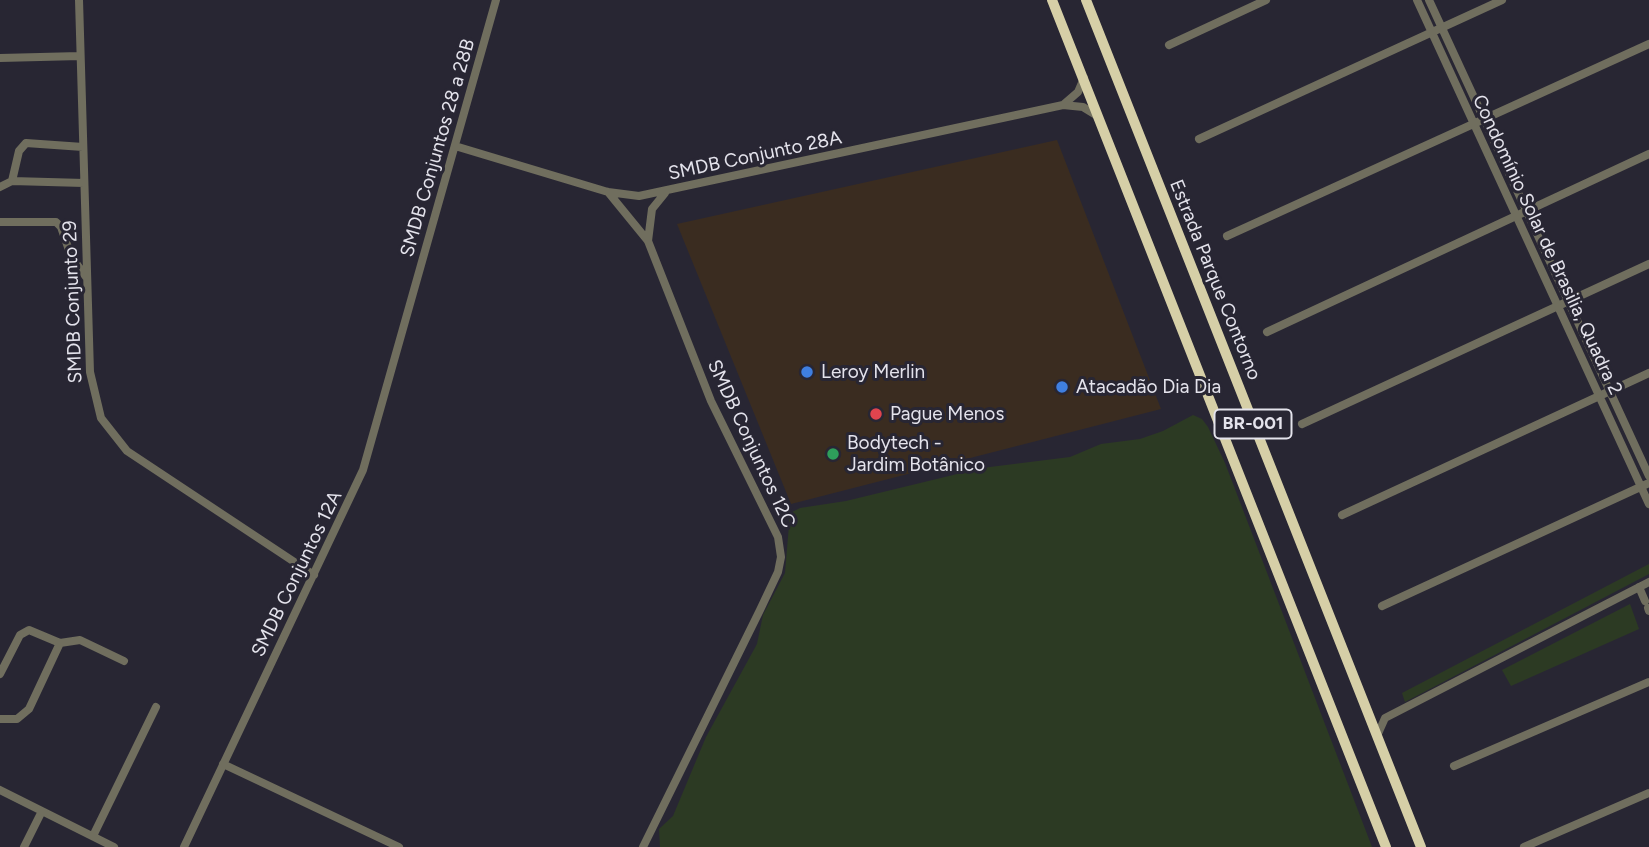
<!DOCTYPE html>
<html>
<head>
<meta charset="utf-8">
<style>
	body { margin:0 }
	canvas { display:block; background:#282633 }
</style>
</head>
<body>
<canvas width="1649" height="847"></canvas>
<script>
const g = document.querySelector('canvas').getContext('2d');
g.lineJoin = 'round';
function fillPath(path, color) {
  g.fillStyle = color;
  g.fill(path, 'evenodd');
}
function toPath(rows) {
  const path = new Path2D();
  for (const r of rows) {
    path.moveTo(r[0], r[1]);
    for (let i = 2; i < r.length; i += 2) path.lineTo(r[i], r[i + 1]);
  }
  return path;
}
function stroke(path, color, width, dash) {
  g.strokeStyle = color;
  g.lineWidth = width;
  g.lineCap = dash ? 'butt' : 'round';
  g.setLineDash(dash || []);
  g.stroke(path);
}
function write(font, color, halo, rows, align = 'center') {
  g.font = font + ' Figtree,sans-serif';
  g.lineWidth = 6;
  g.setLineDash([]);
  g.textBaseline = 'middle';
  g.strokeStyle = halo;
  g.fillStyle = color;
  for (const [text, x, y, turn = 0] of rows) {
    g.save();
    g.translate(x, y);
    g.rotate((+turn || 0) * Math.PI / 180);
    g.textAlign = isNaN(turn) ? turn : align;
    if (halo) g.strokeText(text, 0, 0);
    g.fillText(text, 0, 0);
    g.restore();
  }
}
const commercial = toPath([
	[1057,140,1161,409,791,504,677,224]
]);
const green = toPath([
	[1193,415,1202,419,1208,427,1225,463,1372,847,660,847,659,829,673,816,706,737,757,644,763,615,785,573,790,513,800,508,846,501,982,468,1070,457,1101,444,1140,439,1163,431],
	[1649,564,1649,574,1405,702,1402,693],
	[1630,604,1639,629,1511,686,1502,670]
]);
const minor = toPath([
	[79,0,90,372,101,418,127,451,314,575],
	[1417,0,1649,504],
	[1429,0,1649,476],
	[1169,45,1266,0],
	[0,58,80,56],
	[1063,105,1078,92,1084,78],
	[1199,139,1502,0],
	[455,146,608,192,639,196,1063,105,1083,107,1096,115],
	[12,181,84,183],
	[0,187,12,181,19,151,26,143,83,147],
	[608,192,648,241,711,401,778,537,781,557,778,572,760,610,643,847],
	[0,222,56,222,61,227,71,256,86,277],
	[1227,236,1649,44],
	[648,241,652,209,665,193],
	[1267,332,1649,154],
	[1302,424,1649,264],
	[1342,515,1649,373],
	[1639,587,1645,601],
	[1382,606,1649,483],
	[1648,608,1649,611],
	[0,674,20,635,29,630,60,643,80,640,124,661],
	[0,719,17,719,29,709,60,643],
	[1377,736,1385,718,1649,582],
	[223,764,399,847],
	[1454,766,1649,682],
	[0,790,114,847],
	[93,836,156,707],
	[24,847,42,811],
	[184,847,363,470,496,0],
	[1524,847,1649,793]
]);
const highway = toPath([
	[1052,0,1386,847],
	[1086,0,1421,847]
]);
const markers = [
	[807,372,7,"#3f7fe0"],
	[1062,387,7,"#3f7fe0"],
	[876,414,7,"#e0444e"],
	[833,454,7,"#2e9e5b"]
];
const shields = [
	[1253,424,77]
];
const shieldNames = [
	["BR-001",1253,424]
];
const streetNames = [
	["SMDB Conjuntos 28 a 28B",438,148,-74],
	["SMDB Conjunto 28A",755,156,-12],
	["Condomínio Solar de Brasilia, Quadra 2",1547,245,65],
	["Estrada Parque Contorno",1215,280,68],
	["SMDB Conjunto 29",73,302,-92],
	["SMDB Conjuntos 12C",751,444,65],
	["SMDB Conjuntos 12A",297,574,-64]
];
const poiNames = [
	["Leroy Merlin",821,372],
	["Atacadão Dia Dia",1076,387],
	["Pague Menos",890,414],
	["Bodytech -",847,443],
	["Jardim Botânico",847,465]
];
fillPath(commercial, '#3a2c20');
fillPath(green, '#2c3a23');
stroke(minor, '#706e5e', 8);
stroke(highway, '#d6cfa7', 10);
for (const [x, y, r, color] of markers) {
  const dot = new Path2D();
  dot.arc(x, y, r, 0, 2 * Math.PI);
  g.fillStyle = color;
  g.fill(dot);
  stroke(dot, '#282633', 2.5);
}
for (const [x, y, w] of shields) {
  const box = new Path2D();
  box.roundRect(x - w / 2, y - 14.5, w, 29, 5);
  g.fillStyle = '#282633';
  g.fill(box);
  stroke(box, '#e4e3ec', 2);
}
write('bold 18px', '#e4e3ec', null, shieldNames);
write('19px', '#e4e3ec', '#282633', streetNames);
write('19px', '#e4e3ec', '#282633', poiNames, 'left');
</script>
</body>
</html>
